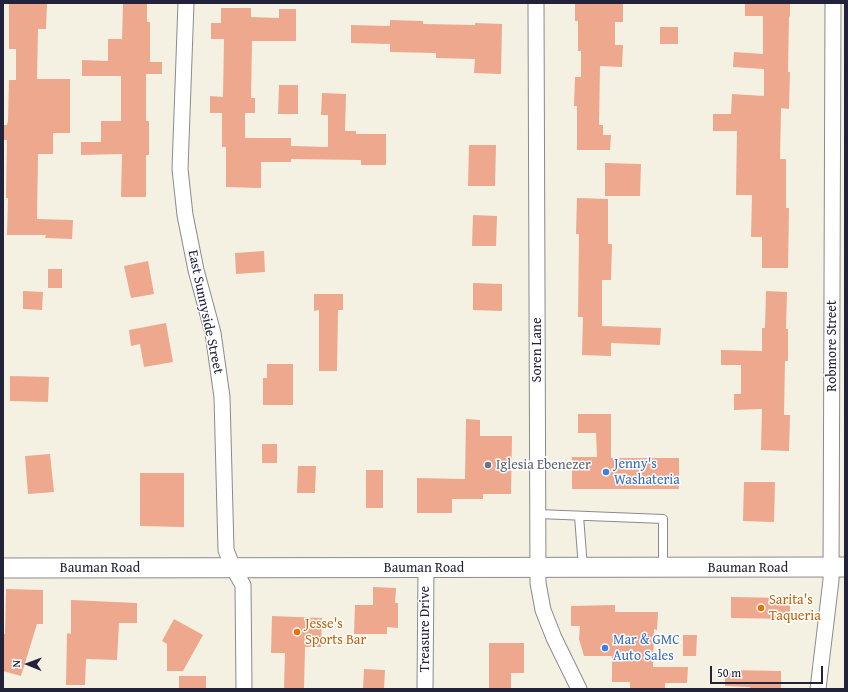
<!DOCTYPE html>
<html>
<head>
<meta charset="utf-8">
<style>
	body { margin:0 }
	#map { position:relative; width:848px; height:692px; overflow:hidden; background:#f4f1e2; font-family:"Gentium Book Plus",serif }
	canvas { display:block }
	.frame { position:absolute; inset:0; border:4px solid #22223b; pointer-events:none }
	.north { position:absolute; left:8px; top:644px; width:40px; height:40px; -webkit-text-stroke:3px #fff; paint-order:stroke; rotate:271deg; font-size:11px; font-weight:700; line-height:16px; text-align:center; color:#22223b }
	.north::after { content:''; display:block; margin:auto; width:14px; height:18px; background:#22223b; clip-path:polygon(50% 0,100% 100%,50% 72%,0 100%) }
	.scale { position:absolute; left:710px; top:666px; width:113px; height:18px; box-sizing:border-box; border:2px solid #22223b; border-top:0; padding-left:5px; font-size:12px; line-height:14px; white-space:nowrap; color:#22223b; -webkit-text-stroke:3px #fff; paint-order:stroke }
</style>
</head>
<body>
<div id="map">
<canvas width="848" height="692"></canvas>
<div class="frame"></div>
<div class="north">N</div>
<div class="scale">50 m</div>
</div>
<script>
const g = document.querySelector('canvas').getContext('2d');
g.lineJoin = 'round';
function fillPath(path, color) {
  g.fillStyle = color;
  g.fill(path, 'evenodd');
}
function toPath(rows) {
  const path = new Path2D();
  for (const r of rows) {
    path.moveTo(r[0], r[1]);
    for (let i = 2; i < r.length; i += 2) path.lineTo(r[i], r[i + 1]);
  }
  return path;
}
function stroke(path, color, width, dash) {
  g.strokeStyle = color;
  g.lineWidth = width;
  g.lineCap = dash ? 'butt' : 'round';
  g.setLineDash(dash || []);
  g.stroke(path);
}
function write(font, color, halo, rows, align = 'center') {
  g.font = font + ' "Gentium Book Plus",serif';
  g.lineWidth = 3;
  g.setLineDash([]);
  g.textBaseline = 'middle';
  g.strokeStyle = halo;
  g.fillStyle = color;
  for (const [text, x, y, turn = 0] of rows) {
    g.save();
    g.translate(x, y);
    g.rotate((+turn || 0) * Math.PI / 180);
    g.textAlign = isNaN(turn) ? turn : align;
    if (halo) g.strokeText(text, 0, 0);
    g.fillText(text, 0, 0);
    g.restore();
  }
}
const building = toPath([
	[123,3,147,3,147,22,150,22,150,62,162,62,162,74,146,74,146,121,149,121,149,155,146,155,146,197,121,197,122,154,81,155,81,142,101,142,101,121,121,121,121,76,82,76,82,60,108,61,108,39,122,39],
	[575,3,623,3,623,22,615,22,615,45,623,45,622,67,600,66,599,125,603,125,603,135,611,135,610,150,577,150,577,106,574,106,575,77,581,77,581,51,578,51,578,21,575,21],
	[745,3,790,3,790,17,789,16,788,72,790,72,789,109,781,108,780,159,786,159,786,208,789,208,788,268,762,268,762,237,751,237,752,195,736,195,737,131,713,131,713,114,731,114,732,94,764,96,764,69,733,67,734,52,763,54,763,16,745,16],
	[9,4,47,4,46,29,38,29,37,79,70,79,70,133,53,133,53,154,38,154,37,219,73,220,72,239,45,238,46,235,7,235,8,198,6,198,7,140,3,140,3,125,7,125,8,121,9,80,16,80,16,49,9,49],
	[221,8,251,8,251,17,279,18,279,9,296,9,296,41,252,41,251,98,255,98,255,113,245,113,245,138,291,138,291,146,328,147,328,115,321,115,322,93,346,94,345,131,356,131,356,134,386,134,386,165,361,165,361,160,291,159,291,162,261,162,261,188,226,187,226,147,222,147,222,113,210,113,210,96,223,97,224,39,211,39,211,23,221,23],
	[390,20,423,21,423,24,475,25,475,23,502,24,501,74,474,73,475,59,436,58,436,53,390,52,390,44,351,43,351,25,390,26],
	[660,27,678,27,678,44,660,44],
	[279,85,298,85,298,114,278,114],
	[469,145,496,145,495,186,468,186],
	[605,163,641,164,640,196,605,196],
	[577,198,608,199,608,244,612,244,611,280,602,280,602,326,661,328,660,345,611,343,611,356,582,355,583,317,578,317,579,234,576,234],
	[473,215,497,216,496,246,472,246],
	[264,251,265,272,236,274,235,253],
	[148,261,154,294,131,298,124,266],
	[48,269,62,269,62,288,48,288],
	[473,283,502,284,502,311,473,310],
	[23,291,43,292,42,310,23,309],
	[766,291,787,292,786,329,788,329,788,361,785,361,784,415,790,415,789,451,761,450,762,409,734,410,734,394,741,394,741,365,721,365,721,350,762,351,762,328,765,328],
	[314,294,343,294,343,310,338,310,337,371,319,371,319,310,314,311],
	[166,323,173,362,144,367,140,344,131,346,129,330],
	[267,364,293,364,293,405,263,405,263,378,267,378],
	[10,376,49,377,48,402,10,401],
	[578,414,611,414,611,458,679,458,679,489,572,489,572,457,597,457,596,433,578,433],
	[466,419,480,420,480,436,512,436,511,494,483,494,483,499,452,499,452,513,417,513,417,478,465,479],
	[262,444,277,444,277,463,262,463],
	[50,454,54,492,28,494,25,456],
	[298,466,316,466,315,493,297,493],
	[366,470,383,470,383,508,366,508],
	[140,473,184,473,184,527,140,526],
	[744,482,775,482,774,522,743,521],
	[373,587,396,588,395,603,398,603,398,628,387,627,387,634,354,634,355,605,373,605],
	[6,589,43,590,43,624,37,624,21,676,3,671,3,634,5,634],
	[731,597,790,598,790,619,731,618],
	[71,600,137,603,137,623,119,623,117,660,86,659,85,685,66,685,67,633,71,634],
	[615,605,615,612,658,612,657,630,654,629,653,667,688,667,687,683,665,683,665,689,630,689,630,682,612,682,612,656,584,656,579,639,580,626,571,626,571,606],
	[272,616,322,618,321,647,305,647,304,689,284,689,285,653,271,653],
	[174,619,203,635,183,671,167,671,167,644,162,641],
	[683,635,697,635,696,656,683,656],
	[489,643,524,643,524,673,511,673,511,689,489,689],
	[364,669,385,670,384,689,363,689],
	[725,670,781,671,781,689,750,689,750,687,725,686],
	[179,676,206,676,206,689,179,689]
]);
const service = toPath([
	[538,514,663,519,663,567],
	[579,516,583,568]
]);
const minor = toPath([
	[186,3,180,169,185,215,196,270,213,333,222,397,226,550,233,568,243,585,244,689],
	[536,3,538,583,543,610,554,638,579,689],
	[425,689,426,568],
	[818,689,831,580,833,3]
]);
const tertiary = toPath([
	[3,568,845,567]
]);
const markers = [
	[488,465,4,"#6b7280"],
	[606,472,4,"#3f7fe0"],
	[761,608,4,"#e8710a"],
	[297,632,4,"#e8710a"],
	[605,648,4,"#3f7fe0"]
];
const streetNames = [
	["East Sunnyside Street",205,312,78],
	["Robmore Street",832,346,-90],
	["Soren Lane",537,350,-90],
	["Bauman Road",100,568],
	["Bauman Road",424,568],
	["Bauman Road",748,568],
	["Treasure Drive",425,629,-90]
];
const shopNames = [
	["Jenny's",614,464],
	["Washateria",614,480],
	["Mar & GMC",613,640],
	["Auto Sales",613,656]
];
const worshipNames = [
	["Iglesia Ebenezer",496,465]
];
const foodNames = [
	["Sarita's",769,600],
	["Taqueria",769,616],
	["Jesse's",305,624],
	["Sports Bar",305,640]
];
fillPath(building, '#eea88d');
stroke(service, '#8b8a8e', 10);
stroke(minor, '#8b8a8e', 17);
stroke(tertiary, '#8b8a8e', 21);
stroke(service, '#fff', 8);
stroke(minor, '#fff', 15);
stroke(tertiary, '#fff', 19);
for (const [x, y, r, color] of markers) {
  const dot = new Path2D();
  dot.arc(x, y, r, 0, 2 * Math.PI);
  g.fillStyle = color;
  g.fill(dot);
  stroke(dot, '#fff', 1.5);
}
write('14px', '#22223b', '#fff', streetNames);
write('14px', '#366cbe', '#fff', shopNames, 'left');
write('14px', '#5b616d', '#fff', worshipNames, 'left');
write('14px', '#c56008', '#fff', foodNames, 'left');
</script>
</body>
</html>
